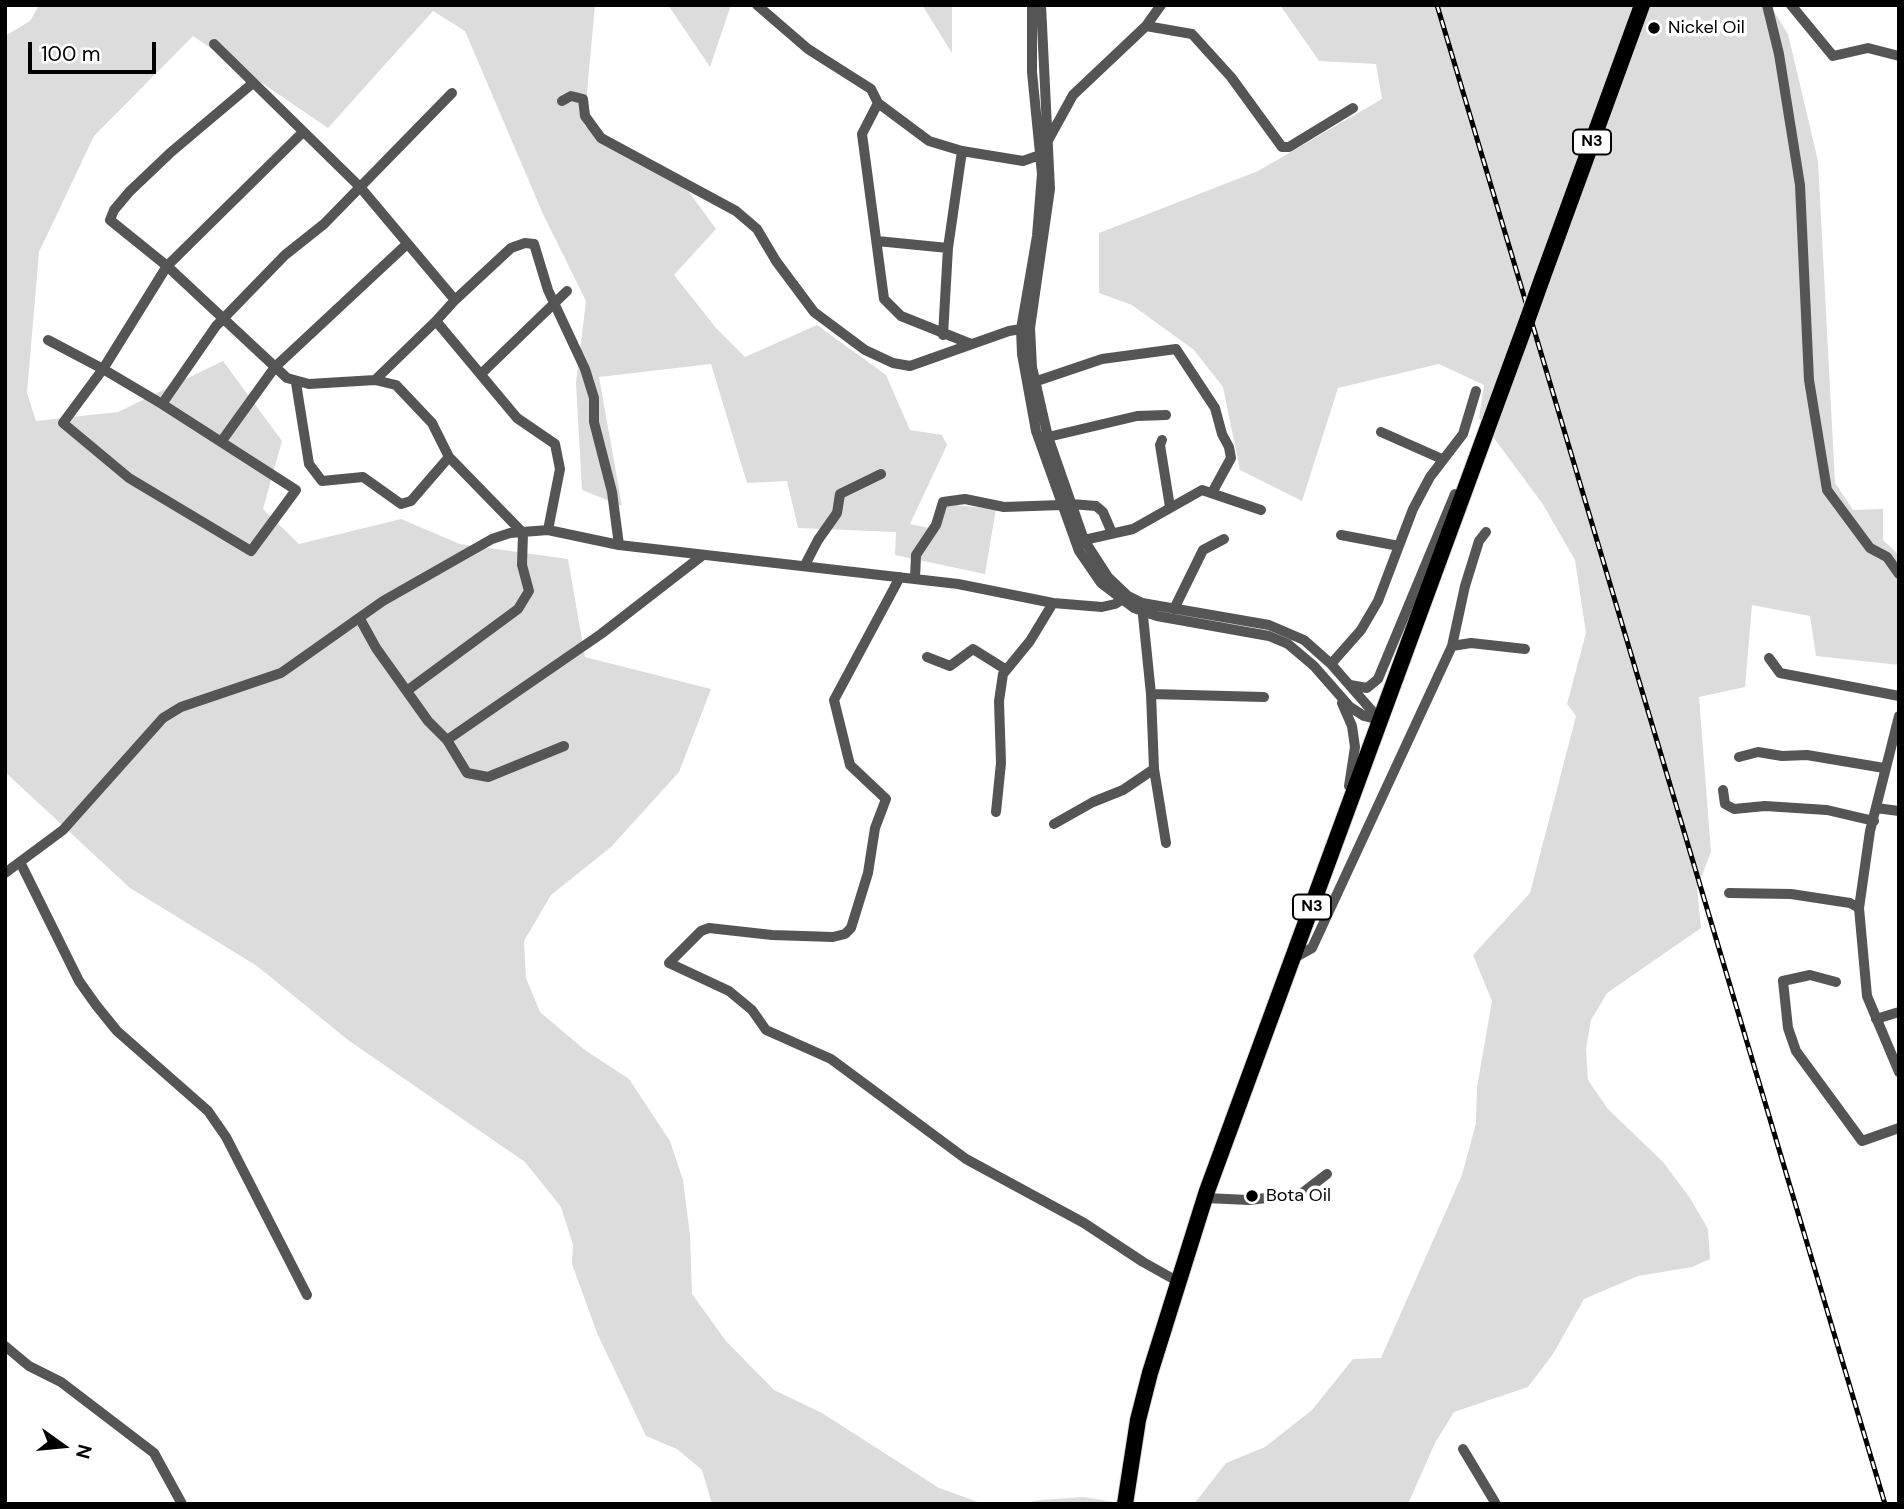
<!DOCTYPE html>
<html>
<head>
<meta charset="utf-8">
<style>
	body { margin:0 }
	#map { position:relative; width:1904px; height:1509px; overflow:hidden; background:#fff; font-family:"DM Sans",sans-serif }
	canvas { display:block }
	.frame { position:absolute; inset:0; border:7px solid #000; pointer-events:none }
	.north { position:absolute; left:28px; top:1411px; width:70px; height:70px; -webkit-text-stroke:5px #fff; paint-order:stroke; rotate:105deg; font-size:19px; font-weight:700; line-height:28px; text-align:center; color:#000 }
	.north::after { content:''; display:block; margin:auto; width:24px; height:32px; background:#000; clip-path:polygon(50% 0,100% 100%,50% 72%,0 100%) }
	.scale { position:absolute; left:28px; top:42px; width:128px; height:32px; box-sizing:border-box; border:4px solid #000; border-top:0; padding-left:9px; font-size:21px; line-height:24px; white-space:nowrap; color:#000; -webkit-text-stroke:5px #fff; paint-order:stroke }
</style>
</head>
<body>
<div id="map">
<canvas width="1904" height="1509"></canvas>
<div class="frame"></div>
<div class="north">N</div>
<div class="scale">100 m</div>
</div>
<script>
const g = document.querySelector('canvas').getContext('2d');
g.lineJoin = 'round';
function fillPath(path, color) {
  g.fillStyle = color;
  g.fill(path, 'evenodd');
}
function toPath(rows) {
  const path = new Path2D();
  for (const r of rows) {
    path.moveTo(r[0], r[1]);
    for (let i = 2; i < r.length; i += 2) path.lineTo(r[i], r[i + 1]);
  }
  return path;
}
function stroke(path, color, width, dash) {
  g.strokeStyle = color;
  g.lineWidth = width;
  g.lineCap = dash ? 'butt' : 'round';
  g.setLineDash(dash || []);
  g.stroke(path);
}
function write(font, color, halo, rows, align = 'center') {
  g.font = font + ' "DM Sans",sans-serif';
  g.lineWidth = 7;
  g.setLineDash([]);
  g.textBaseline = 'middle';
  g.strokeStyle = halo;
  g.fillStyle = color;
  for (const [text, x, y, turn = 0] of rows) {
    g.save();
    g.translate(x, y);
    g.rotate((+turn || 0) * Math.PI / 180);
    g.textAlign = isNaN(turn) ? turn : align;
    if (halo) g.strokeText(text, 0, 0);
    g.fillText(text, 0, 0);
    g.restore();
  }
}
const green = toPath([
	[39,5,595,5,584,125,689,192,716,229,674,275,716,328,745,357,817,325,886,375,910,430,942,435,947,445,910,524,939,530,944,504,996,509,985,574,895,555,896,532,798,528,787,481,747,483,711,364,599,377,622,506,582,490,576,383,586,301,543,214,465,31,433,11,328,128,193,36,94,136,39,252,27,393,36,421,118,412,223,361,282,441,263,509,299,544,401,519,460,544,568,559,585,657,711,689,679,772,611,847,551,895,524,941,526,978,540,1012,585,1050,629,1079,670,1141,683,1180,690,1235,692,1294,726,1341,774,1390,822,1413,939,1488,984,1504,712,1504,702,1470,677,1449,646,1436,597,1333,572,1264,573,1245,561,1207,525,1162,348,1040,257,966,130,888,5,772,5,36,30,21],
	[668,5,731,5,710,67],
	[922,5,952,5,952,53],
	[1280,5,1770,5,1788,34,1818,161,1835,483,1853,510,1883,509,1883,540,1899,555,1899,665,1816,656,1810,616,1752,605,1745,687,1699,697,1711,852,1697,888,1701,928,1607,993,1591,1020,1586,1049,1588,1080,1608,1109,1663,1162,1690,1198,1708,1229,1710,1259,1692,1267,1638,1276,1584,1299,1553,1354,1528,1387,1454,1412,1435,1443,1408,1504,1194,1504,1226,1463,1265,1447,1312,1410,1353,1359,1381,1358,1462,1175,1476,1123,1477,1087,1492,1001,1473,955,1530,893,1576,716,1567,704,1586,633,1575,560,1542,503,1479,418,1484,385,1439,364,1338,388,1302,501,1240,470,1223,387,1194,350,1132,305,1099,293,1099,233,1258,171,1382,99,1376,64,1319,61],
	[1084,1497,1126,1504,1018,1504,1041,1500]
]);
const minor = toPath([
	[757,5,808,49,871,89,878,103,929,141,962,151,1023,161,1040,155,1073,95,1146,26,1161,5],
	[1032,5,1032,72,1042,174,1037,236,1021,329,1022,354,1036,431,1079,551,1101,583,1134,608,1157,616,1269,636,1288,644,1314,666,1350,707,1364,716,1380,720],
	[1041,5,1050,189,1030,328,1032,367,1048,437,1084,540,1108,577,1128,596,1142,603,1269,625,1304,640,1331,664,1380,720],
	[1767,5,1779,54,1800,185,1809,380,1827,490,1870,548,1887,557,1899,574],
	[1791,5,1833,56,1868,48,1899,56],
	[1146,26,1192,34,1231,77,1282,147,1289,147,1353,108],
	[214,44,360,187,455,300,436,321,517,418,555,444,560,469,548,530],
	[253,83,170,153,130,191,114,210,110,220,167,266,287,378,309,384,375,380,396,385,432,423,449,457,523,533,522,565,529,591,518,609,408,690],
	[562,101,571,96,583,99,585,116,601,138,736,211,757,229,776,261,814,312,865,350,893,363,910,366,1009,331,1027,328],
	[878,103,862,134,884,299,901,316,971,344],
	[877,241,948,248],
	[455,300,511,248,525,243,534,244,548,290,585,369,594,398,594,422,612,492,619,545],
	[943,335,948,248,962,151],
	[48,340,103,369,162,404,296,490,251,551,129,478,63,423,103,369,167,266,302,133],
	[482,373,567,291],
	[375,380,436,321],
	[1034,382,1102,359,1176,349,1215,408,1222,434,1229,447,1231,458,1213,491],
	[296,383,309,464,322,481,363,477,401,504,411,501,449,457],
	[162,404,216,326,285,255,324,224,452,93],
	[1381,432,1442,459],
	[1048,437,1137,416,1166,415],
	[1162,440,1160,445,1170,507],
	[221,442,275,367,407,244],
	[1071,504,1096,506,1103,512,1112,533],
	[1341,535,1399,546],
	[1084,540,1133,529,1202,490,1261,510],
	[805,565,818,540,837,513,840,494,881,474],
	[900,577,834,700,850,765,886,799,875,828,868,873,851,928,845,934,833,937,772,935,709,928,701,931,669,963,729,991,752,1010,766,1030,831,1059,966,1159,1084,1223,1143,1262,1177,1281],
	[915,579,916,555,936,525,943,502,965,499,1004,507,1061,505],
	[1174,609,1203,550,1224,539],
	[360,619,376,648,428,721,447,740,601,634,703,555],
	[1452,646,1465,586,1479,541,1486,532],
	[927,657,950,666,973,649,1005,669],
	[1769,658,1780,673,1899,696],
	[1331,664,1361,630,1378,601,1413,509,1430,477,1463,434,1476,391],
	[1350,685,1367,688,1378,679,1455,494],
	[1151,694,1264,697],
	[1342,703,1352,726,1355,747,1349,786],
	[1899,716,1870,831,1859,908,1867,996,1899,1072],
	[447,740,467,773,488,777,564,746],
	[1739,757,1758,752,1782,756,1807,755,1884,768],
	[1154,769,1166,843],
	[1723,790,1725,804,1734,809,1765,806,1827,810,1874,821],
	[1876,808,1899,811],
	[996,812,1001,763,999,701,1003,674,1030,641,1053,603],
	[1054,824,1093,802,1123,790,1154,769,1151,694,1142,606],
	[21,864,79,981,96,1005,117,1031,208,1111,226,1137,307,1295],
	[5,873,63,830,163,718,181,707,281,673,383,601,492,539,510,533,548,530,619,545,958,584,1053,603,1102,607,1115,604,1128,596],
	[1729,893,1791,894,1850,903,1859,908],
	[1292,959,1312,948,1452,646,1471,643,1525,649],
	[1836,982,1810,975,1783,981,1788,1028,1796,1051,1862,1141,1899,1128],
	[1876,1019,1899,1012],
	[1205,1198,1249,1200,1301,1194,1327,1174],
	[5,1346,29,1366,61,1382,154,1453,182,1504],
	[1463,1449,1496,1504]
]);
const highway = toPath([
	[1542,279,1642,5],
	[1125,1504,1138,1420,1150,1373,1207,1191,1528,318]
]);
const rail = toPath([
	[1437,5,1885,1504]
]);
const highwayBridge = toPath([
	[1528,318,1542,279]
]);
const markers = [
	[1654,28,7,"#000"],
	[1252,1196,7,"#000"]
];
const shields = [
	[1592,142,38],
	[1312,907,38]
];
const shieldNames = [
	["N3",1592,142],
	["N3",1312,907]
];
const poiNames = [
	["Nickel Oil",1668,28],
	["Bota Oil",1266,1196]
];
fillPath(green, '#dcdcdc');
stroke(highway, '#dbdbdb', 18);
stroke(minor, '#555', 10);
stroke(highway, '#000', 16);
stroke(rail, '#000', 5);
stroke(rail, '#fff', 2.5, [8]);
stroke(highwayBridge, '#dbdbdb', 18, []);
stroke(highwayBridge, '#000', 16);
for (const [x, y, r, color] of markers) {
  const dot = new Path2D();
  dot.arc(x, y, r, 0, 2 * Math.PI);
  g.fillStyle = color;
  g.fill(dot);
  stroke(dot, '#fff', 2.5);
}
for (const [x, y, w] of shields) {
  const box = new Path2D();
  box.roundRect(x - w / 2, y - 12.5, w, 25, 5);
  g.fillStyle = '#fff';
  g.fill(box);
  stroke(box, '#000', 2);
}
write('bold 16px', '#000', null, shieldNames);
write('18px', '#000', '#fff', poiNames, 'left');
</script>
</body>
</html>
